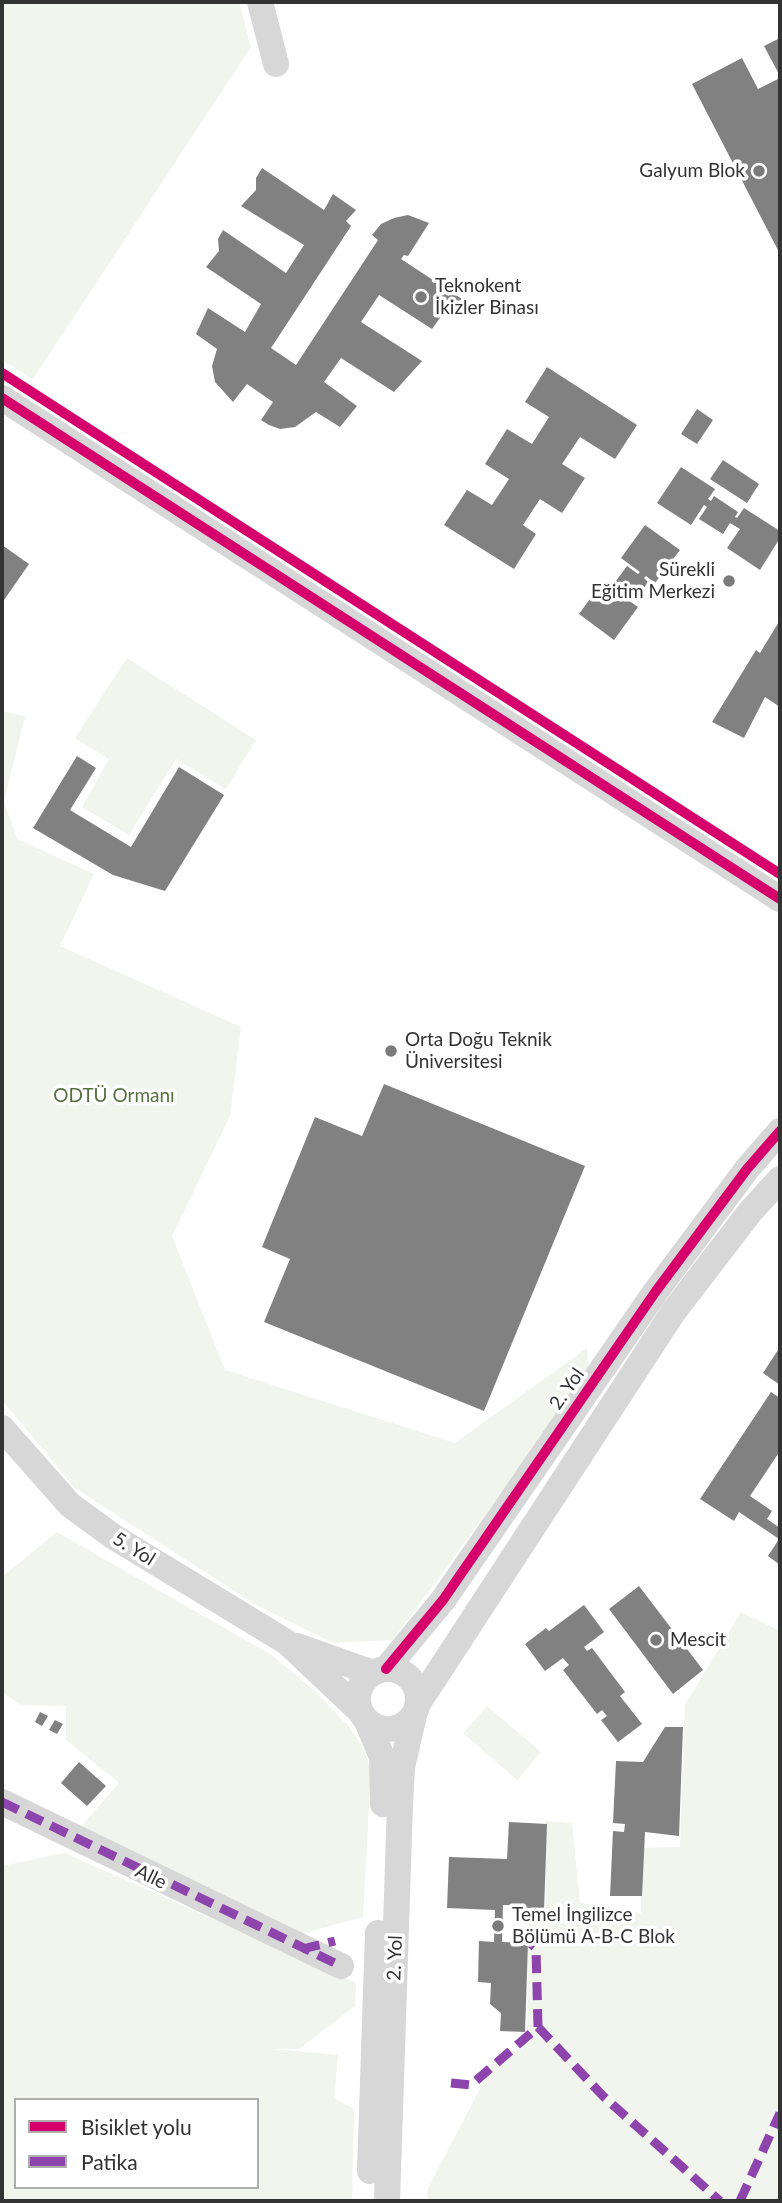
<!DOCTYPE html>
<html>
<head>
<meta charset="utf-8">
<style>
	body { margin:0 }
	#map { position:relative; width:782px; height:2203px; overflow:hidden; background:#fff; font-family:Lato,sans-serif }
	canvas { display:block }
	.frame { position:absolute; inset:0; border:4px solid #333; pointer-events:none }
	.legend { position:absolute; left:14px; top:2098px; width:245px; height:91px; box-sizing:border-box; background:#fff; border:2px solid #adadad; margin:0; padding:9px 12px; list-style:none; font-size:21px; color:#333 }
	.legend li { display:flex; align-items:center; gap:14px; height:35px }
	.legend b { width:35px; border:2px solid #adadad }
</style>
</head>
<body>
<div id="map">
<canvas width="782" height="2203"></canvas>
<div class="frame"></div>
<ul class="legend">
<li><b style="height:9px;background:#d6006c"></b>Bisiklet yolu</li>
<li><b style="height:9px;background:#8e44ad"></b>Patika</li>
</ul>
</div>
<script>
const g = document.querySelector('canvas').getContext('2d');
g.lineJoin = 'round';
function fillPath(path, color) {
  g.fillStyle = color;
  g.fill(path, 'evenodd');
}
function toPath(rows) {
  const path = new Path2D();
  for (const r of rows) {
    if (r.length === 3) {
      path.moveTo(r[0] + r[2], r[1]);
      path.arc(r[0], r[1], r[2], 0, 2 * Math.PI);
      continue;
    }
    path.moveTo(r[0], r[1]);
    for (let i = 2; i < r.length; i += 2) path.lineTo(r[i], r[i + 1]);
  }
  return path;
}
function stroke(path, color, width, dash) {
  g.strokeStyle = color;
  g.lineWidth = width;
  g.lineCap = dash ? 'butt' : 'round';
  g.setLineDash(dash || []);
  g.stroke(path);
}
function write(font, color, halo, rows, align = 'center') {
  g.font = font + ' Lato,sans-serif';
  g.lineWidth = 7;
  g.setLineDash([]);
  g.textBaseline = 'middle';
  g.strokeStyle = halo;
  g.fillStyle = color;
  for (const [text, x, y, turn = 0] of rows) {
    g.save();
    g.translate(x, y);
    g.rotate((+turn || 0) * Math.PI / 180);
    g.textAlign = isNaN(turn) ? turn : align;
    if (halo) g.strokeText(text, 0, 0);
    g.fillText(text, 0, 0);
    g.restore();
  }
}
const green = toPath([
	[2,2,239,2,251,47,33,379,2,360],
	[127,658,256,740,226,789,176,759,129,835,82,807,109,759,75,738],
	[2,711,25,716,4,801,17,839,94,874,60,946,241,1027,230,1116,172,1236,225,1370,455,1443,587,1348,589,1373,393,1640,333,1643,256,1605,75,1488,2,1400],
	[57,1532,270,1654,314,1690,351,1729,364,1750,371,1770,363,1917,301,1934,80,1828,119,1783,66,1740,66,1706,21,1705,2,1692,2,1577],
	[741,1612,778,1630,780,1626,780,2201,428,2201,427,2190,497,2056,527,2047,528,1924,546,1916,545,1821,572,1823,580,1903,641,1913,641,1848,680,1847,685,1705],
	[487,1706,541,1752,517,1780,463,1733],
	[65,1853,356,1983,355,2006,299,2049,272,2049,338,2055,334,2098,354,2109,352,2201,2,2201,2,1866],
	[16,2100,257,2100,257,2187,16,2187]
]);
const building = toPath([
	[780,38,780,76,764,46],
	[742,58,758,89,780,78,780,254,692,84],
	[262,168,324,210,333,194,356,210,346,221,351,226,271,348,296,365,378,240,372,235,381,224,394,218,408,215,429,223,408,256,404,255,401,259,462,299,445,311,432,329,379,295,361,322,422,361,394,392,341,358,324,382,357,406,340,427,316,412,295,427,280,429,269,425,261,420,273,402,247,384,233,402,215,382,212,366,217,349,196,334,208,308,245,332,261,304,206,267,219,251,218,239,223,230,286,273,304,245,241,206,256,190,256,178],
	[547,367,637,425,615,459,580,437,562,464,585,478,562,513,540,499,523,525,536,534,514,569,444,525,467,490,492,505,509,479,485,464,507,429,532,444,549,417,525,402],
	[697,409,713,420,697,444,681,434],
	[723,460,759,484,747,503,710,479],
	[681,467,715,489,708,499,711,501,714,496,738,512,735,517,737,518,744,508,780,531,780,538,760,570,727,548,740,529,730,523,723,534,699,519,707,507,704,505,691,525,657,503],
	[645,525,680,550,655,583,646,576,644,578,648,582,635,601,630,597,628,600,638,607,614,640,579,614,603,581,622,595,624,593,613,585,627,566,638,574,640,572,621,558],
	[2,545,29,564,2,603],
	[780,620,780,707,765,697,744,738,712,722,756,650,760,653],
	[77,756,96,768,70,810,131,847,179,767,224,795,165,891,113,875,33,828],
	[384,1084,585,1166,484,1411,264,1322,290,1259,262,1247,315,1117,362,1136],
	[780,1347,780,1385,763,1373],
	[771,1392,780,1398,780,1451,750,1496,772,1511,767,1519,780,1528,780,1565,768,1556,779,1539,739,1512,734,1521,700,1499],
	[639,1586,703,1670,673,1694,609,1609],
	[584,1605,604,1632,584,1647,587,1651,592,1648,625,1692,620,1696,642,1724,618,1742,601,1720,607,1716,602,1710,597,1714,563,1670,569,1665,563,1658,545,1671,525,1644,546,1628,549,1631],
	[40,1712,48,1716,42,1726,35,1722],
	[55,1720,63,1724,57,1734,49,1730],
	[665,1727,683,1727,679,1836,645,1832,642,1896,610,1896,613,1831,624,1832,625,1824,613,1823,616,1761,643,1762],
	[79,1762,106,1786,87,1806,61,1783],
	[509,1822,547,1824,544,1911,511,1910,511,1905,503,1905,502,1942,528,1943,525,2032,500,2031,501,2013,490,2004,491,1983,478,1982,479,1941,494,1942,495,1910,447,1908,449,1857,507,1859]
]);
const minor = toPath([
	[260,2,276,64],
	[2,398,780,899],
	[2,1428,70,1505,114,1537,288,1643,360,1711],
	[297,1646,373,1673],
	[388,1699,30],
	[386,1669,443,1600,656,1291,747,1169,780,1131],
	[417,1705,674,1311,750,1212,780,1179],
	[367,1721,382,1757,383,1804],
	[2,1802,341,1966],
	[370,2171,378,1933],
	[387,2201,400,1804,402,1767,414,1715]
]);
const quiet = toPath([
	[2,1802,341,1966],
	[521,1935,536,1948,538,2027],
	[302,1949,335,1941],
	[451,2083,471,2085,538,2027,603,2096,720,2201],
	[740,2201,780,2113]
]);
const cycleway = toPath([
	[2,373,780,874],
	[2,398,780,899],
	[386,1669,443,1600,656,1291,747,1169,780,1131]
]);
const markers = [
	[759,171,7,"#7a7a7a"],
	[421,297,7,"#7a7a7a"],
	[729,581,7,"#7a7a7a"],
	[391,1051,7,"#7a7a7a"],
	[656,1640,7,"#7a7a7a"],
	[498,1926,7,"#7a7a7a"]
];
const poiNames = [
	["Galyum Blok",745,171,"right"],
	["Teknokent",435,286],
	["İkizler Binası",435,308],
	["Sürekli",715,570,"right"],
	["Eğitim Merkezi",715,592,"right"],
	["Orta Doğu Teknik",405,1040],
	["Üniversitesi",405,1062],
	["Mescit",670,1640],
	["Temel İngilizce",512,1915],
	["Bölümü A-B-C Blok",512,1937]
];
const parkNames = [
	["ODTÜ Ormanı",114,1096]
];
const streetNames = [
	["2. Yol",567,1389,-55],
	["5. Yol",134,1549,32],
	["Alle",151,1877,26],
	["2. Yol",395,1958,-88]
];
fillPath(green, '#f1f5ed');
fillPath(building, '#818181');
stroke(minor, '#d7d7d7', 26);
stroke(quiet, '#8e44ad', 9, [18, 9]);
stroke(cycleway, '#d6006c', 10);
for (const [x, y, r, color] of markers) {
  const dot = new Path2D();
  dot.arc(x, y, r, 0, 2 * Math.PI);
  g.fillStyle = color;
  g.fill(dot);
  stroke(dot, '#fff', 2.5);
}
write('19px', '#333', '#fff', poiNames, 'left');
write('19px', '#56703f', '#fff', parkNames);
write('19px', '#333', '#fff', streetNames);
</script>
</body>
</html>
